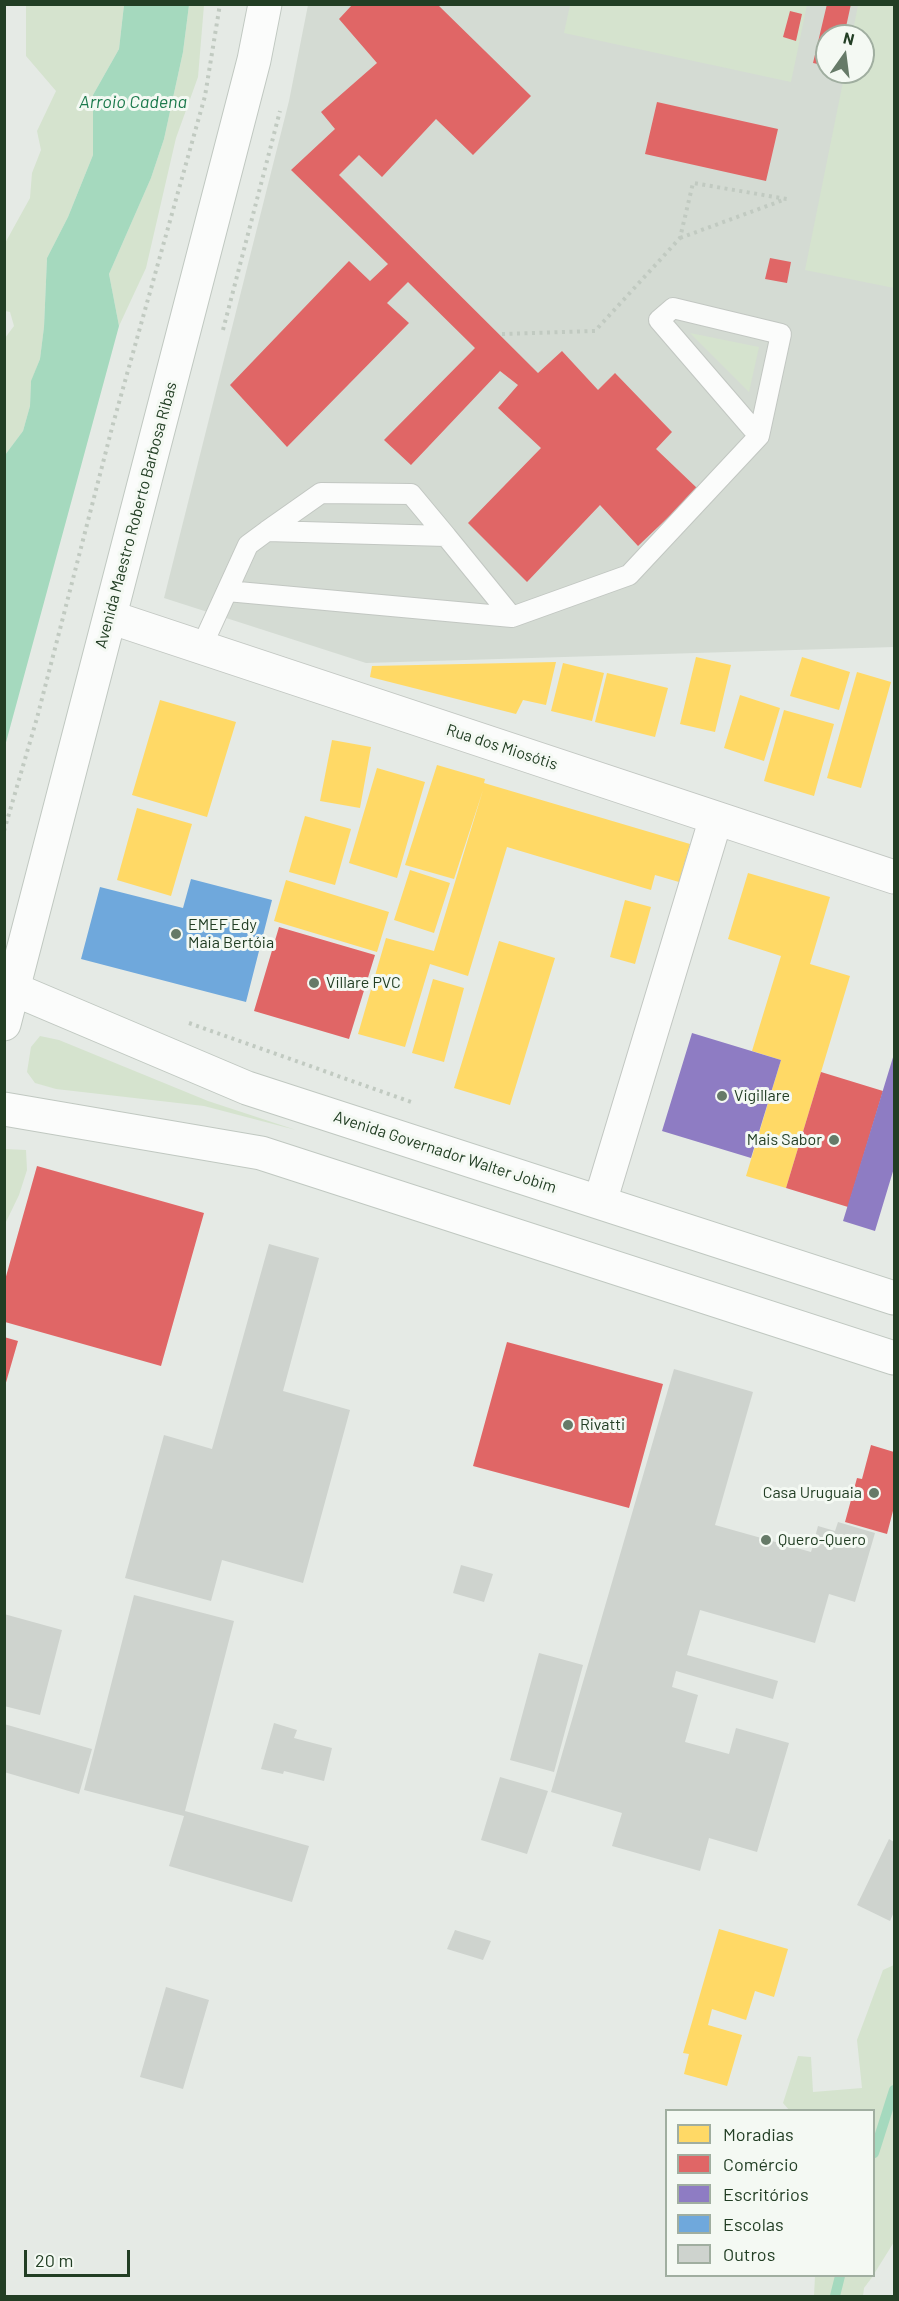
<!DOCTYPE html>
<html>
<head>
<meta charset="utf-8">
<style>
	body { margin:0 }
	#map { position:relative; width:899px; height:2301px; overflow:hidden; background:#e5eae5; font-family:Barlow,sans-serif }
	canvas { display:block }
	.frame { position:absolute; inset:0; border:6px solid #223e24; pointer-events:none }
	.legend { position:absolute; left:665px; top:2109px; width:210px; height:168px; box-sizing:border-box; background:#f4f9f3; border:2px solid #a0aea0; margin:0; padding:8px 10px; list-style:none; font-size:18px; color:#223e24 }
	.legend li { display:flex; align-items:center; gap:12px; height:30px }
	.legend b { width:30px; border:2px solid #a0aea0 }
	.north { position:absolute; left:815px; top:24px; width:60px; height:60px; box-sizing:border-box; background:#f4f9f3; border:2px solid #a0aea0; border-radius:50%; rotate:14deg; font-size:16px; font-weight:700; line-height:24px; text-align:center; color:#223e24 }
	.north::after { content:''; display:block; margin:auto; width:21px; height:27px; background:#667a68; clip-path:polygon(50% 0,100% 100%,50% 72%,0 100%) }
	.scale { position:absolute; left:24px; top:2250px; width:106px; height:27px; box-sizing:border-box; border:3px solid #223e24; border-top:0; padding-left:8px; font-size:18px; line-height:21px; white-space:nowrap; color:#223e24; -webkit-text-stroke:4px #f4f9f3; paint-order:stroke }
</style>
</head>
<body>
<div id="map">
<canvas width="899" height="2301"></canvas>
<div class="frame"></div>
<ul class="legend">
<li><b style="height:16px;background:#ffd966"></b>Moradias</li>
<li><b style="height:16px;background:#e06666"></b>Comércio</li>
<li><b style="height:16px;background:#8e7cc3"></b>Escritórios</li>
<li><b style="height:16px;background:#6fa8dc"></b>Escolas</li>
<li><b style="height:16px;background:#ced3ce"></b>Outros</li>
</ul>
<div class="north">N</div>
<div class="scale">20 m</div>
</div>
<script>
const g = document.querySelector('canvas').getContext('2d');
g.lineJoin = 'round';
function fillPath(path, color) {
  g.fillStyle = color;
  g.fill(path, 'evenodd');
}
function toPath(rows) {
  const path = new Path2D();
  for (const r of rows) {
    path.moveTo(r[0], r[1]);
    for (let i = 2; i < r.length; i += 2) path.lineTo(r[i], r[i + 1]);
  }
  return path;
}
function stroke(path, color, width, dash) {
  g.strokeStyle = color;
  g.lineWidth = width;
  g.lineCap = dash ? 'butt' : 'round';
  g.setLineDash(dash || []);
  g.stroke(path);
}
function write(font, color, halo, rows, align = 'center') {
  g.font = font + ' Barlow,sans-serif';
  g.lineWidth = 6;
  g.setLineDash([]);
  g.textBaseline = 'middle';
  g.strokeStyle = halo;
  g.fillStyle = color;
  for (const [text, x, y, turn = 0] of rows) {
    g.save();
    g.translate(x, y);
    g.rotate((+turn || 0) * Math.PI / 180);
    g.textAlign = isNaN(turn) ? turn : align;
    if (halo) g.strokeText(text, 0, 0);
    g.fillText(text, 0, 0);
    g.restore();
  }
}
const built = toPath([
	[308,5,894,5,894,647,366,663,164,598,289,101],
	[827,36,863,36,863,72,827,72]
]);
const green = toPath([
	[26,5,124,5,119,49,93,95,93,155,68,217,47,258,44,327,40,359,31,382,30,406,23,431,5,455,5,338,14,326,10,312,5,311,4,245,30,198,32,173,41,150,37,131,56,91,26,56],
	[189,5,204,5,198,77,176,138,146,268,119,326,109,274,151,178,164,139,183,52],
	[570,5,807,5,791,82,564,33],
	[858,5,894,5,894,288,805,270,845,72,863,72,863,36,852,36],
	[690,333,759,347,749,392],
	[40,1036,59,1040,208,1101,296,1130,204,1106,56,1089,35,1083,27,1072,31,1047],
	[5,1149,26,1150,27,1170,19,1195,5,1224],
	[894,1965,894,2242,874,2274,874,2110,789,2110,783,2103,798,2056,811,2057,813,2092,862,2088,857,2040,883,1970],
	[815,2276,873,2276,864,2288,863,2296,814,2296]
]);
const water = toPath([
	[124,5,189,5,183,52,164,139,151,178,109,274,119,326,5,746,5,455,23,431,30,406,31,381,40,359,44,327,47,258,68,217,93,155,93,95,119,49]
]);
const homes = toPath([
	[696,657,731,665,715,732,680,724],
	[802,657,850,672,839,710,790,696],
	[556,662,546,705,523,700,516,714,370,677,372,666],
	[563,663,604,673,592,721,551,711],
	[857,672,891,682,861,788,827,778],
	[607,673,668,688,655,737,595,722],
	[740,695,780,708,764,761,724,748],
	[160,700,236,722,207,817,132,795],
	[784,710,834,724,814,796,764,781],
	[332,740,371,747,360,808,320,801],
	[437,765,485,779,484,783,690,844,679,882,655,875,651,890,507,847,468,976,430,964,405,1047,358,1034,386,938,434,951,483,790,454,879,405,865],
	[377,768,425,782,397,878,349,863],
	[137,808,192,824,171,896,117,880],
	[305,816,351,829,335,885,289,872],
	[410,870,450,883,434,933,394,920],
	[748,873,830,897,810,964,850,976,786,1188,746,1176,781,1060,752,1051,781,956,728,939],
	[286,880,389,912,377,952,274,921],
	[625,900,651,907,635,964,610,957],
	[499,941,555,958,510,1105,454,1088],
	[433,979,464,988,444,1062,412,1053],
	[719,1929,788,1949,774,1997,755,1991,746,2020,712,2009,708,2025,742,2035,727,2086,684,2074,689,2054,683,2053]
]);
const shops = toPath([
	[827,4,851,4,844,36,827,36,827,66,813,63],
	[352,5,438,5,531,96,473,155,436,119,382,177,359,155,339,175,538,373,562,351,598,390,615,373,672,432,656,449,698,489,638,546,600,505,527,582,468,523,541,448,498,408,518,385,500,371,411,465,384,440,475,348,408,282,387,303,409,323,287,447,230,385,349,261,370,281,388,264,291,170,335,129,321,112,377,63,339,19],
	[790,11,802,14,796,41,783,37],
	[657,102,778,129,766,181,645,154],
	[770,258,791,262,787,283,765,279],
	[279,927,375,955,349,1039,254,1011],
	[821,1072,883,1091,848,1207,786,1188],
	[37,1166,204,1213,161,1366,5,1322,5,1280],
	[4,1337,18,1341,5,1386,4,1386],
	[507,1342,663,1384,629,1508,473,1466],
	[871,1445,894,1452,894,1507,887,1534,845,1522,857,1478,862,1479]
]);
const offices = toPath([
	[692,1033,781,1060,751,1158,662,1131],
	[894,1054,894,1168,875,1231,843,1221]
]);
const schools = toPath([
	[191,879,272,900,246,1002,81,959,100,887,183,908]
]);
const stream = toPath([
	[874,2153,894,2090],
	[835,2296,840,2276]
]);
const building = toPath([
	[269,1244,319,1258,283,1391,350,1410,303,1583,222,1560,211,1601,125,1578,164,1435,212,1449],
	[674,1369,753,1392,715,1525,811,1552,818,1526,835,1531,838,1522,875,1533,855,1602,829,1594,815,1643,700,1610,687,1655,778,1681,773,1699,676,1671,672,1687,698,1695,685,1742,729,1754,736,1728,789,1743,757,1852,709,1838,700,1871,612,1846,622,1813,551,1792],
	[461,1565,493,1574,484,1602,453,1593],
	[134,1595,234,1621,185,1811,309,1846,292,1902,169,1866,184,1816,84,1790],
	[4,1614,62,1630,40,1715,4,1706],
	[539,1653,583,1665,554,1772,510,1760],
	[274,1723,297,1730,294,1738,332,1748,324,1781,284,1771,283,1774,261,1769],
	[4,1724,92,1749,79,1794,4,1772],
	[500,1777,548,1791,527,1854,481,1840],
	[889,1839,894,1842,894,1912,890,1921,857,1905],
	[455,1930,491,1941,483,1960,447,1949],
	[166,1987,209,2000,183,2089,140,2077]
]);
const path = toPath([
	[680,238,786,199],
	[223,330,280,111],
	[502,334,595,331,680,238,693,183,787,199],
	[4,831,37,718,113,424,205,96,220,4],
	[189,1023,414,1103]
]);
const lane = toPath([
	[267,531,321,493,411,494,446,536],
	[227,591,248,545,267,531,446,536,512,617],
	[201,648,227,591,512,617,629,575,759,436,781,334,673,308,659,320,759,436]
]);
const street = toPath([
	[110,617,894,877],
	[600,1202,716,818]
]);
const secondary = toPath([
	[4,985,247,1088,894,1298],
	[4,1024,254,60,265,4],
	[4,1109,261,1153,894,1358]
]);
const markers = [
	[176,934,6,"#667a68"],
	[314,983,6,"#667a68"],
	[722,1096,6,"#667a68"],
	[834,1140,6,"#667a68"],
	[568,1425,6,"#667a68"],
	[874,1493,6,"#667a68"],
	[766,1540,6,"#667a68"]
];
const streetNames = [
	["Avenida Maestro Roberto Barbosa Ribas",136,515,-75],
	["Rua dos Miosótis",502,747,18],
	["Avenida Governador Walter Jobim",445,1152,18]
];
const poiNames = [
	["EMEF Edy",188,925],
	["Maia Bertóia",188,943],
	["Villare PVC",326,983],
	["Vigillare",734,1096],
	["Mais Sabor",822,1140,"right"],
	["Rivatti",580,1425],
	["Casa Uruguaia",862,1493,"right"],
	["Quero-Quero",778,1540]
];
const waterNames = [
	["Arroio Cadena",133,102]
];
fillPath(built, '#d4dbd3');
fillPath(green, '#d5e3ce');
fillPath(water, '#a5d9be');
fillPath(homes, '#ffd966');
fillPath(shops, '#e06666');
fillPath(offices, '#8e7cc3');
fillPath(schools, '#6fa8dc');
stroke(stream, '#a5d9be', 10);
fillPath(building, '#ced3ce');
stroke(lane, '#c2c7c2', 22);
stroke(street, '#c2c7c2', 35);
stroke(secondary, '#c0c8c1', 35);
stroke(path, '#c1cac1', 4, [3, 4.5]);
stroke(lane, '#fbfcfb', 20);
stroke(street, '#fbfcfb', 33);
stroke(secondary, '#fbfcfb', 33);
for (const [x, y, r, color] of markers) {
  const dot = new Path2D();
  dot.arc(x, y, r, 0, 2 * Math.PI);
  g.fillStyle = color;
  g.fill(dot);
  stroke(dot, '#f4f9f3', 2);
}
write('16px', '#223e24', '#f4f9f3', streetNames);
write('16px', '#223e24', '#f4f9f3', poiNames, 'left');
write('italic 18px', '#1c7a4d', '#f4f9f3', waterNames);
</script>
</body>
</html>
